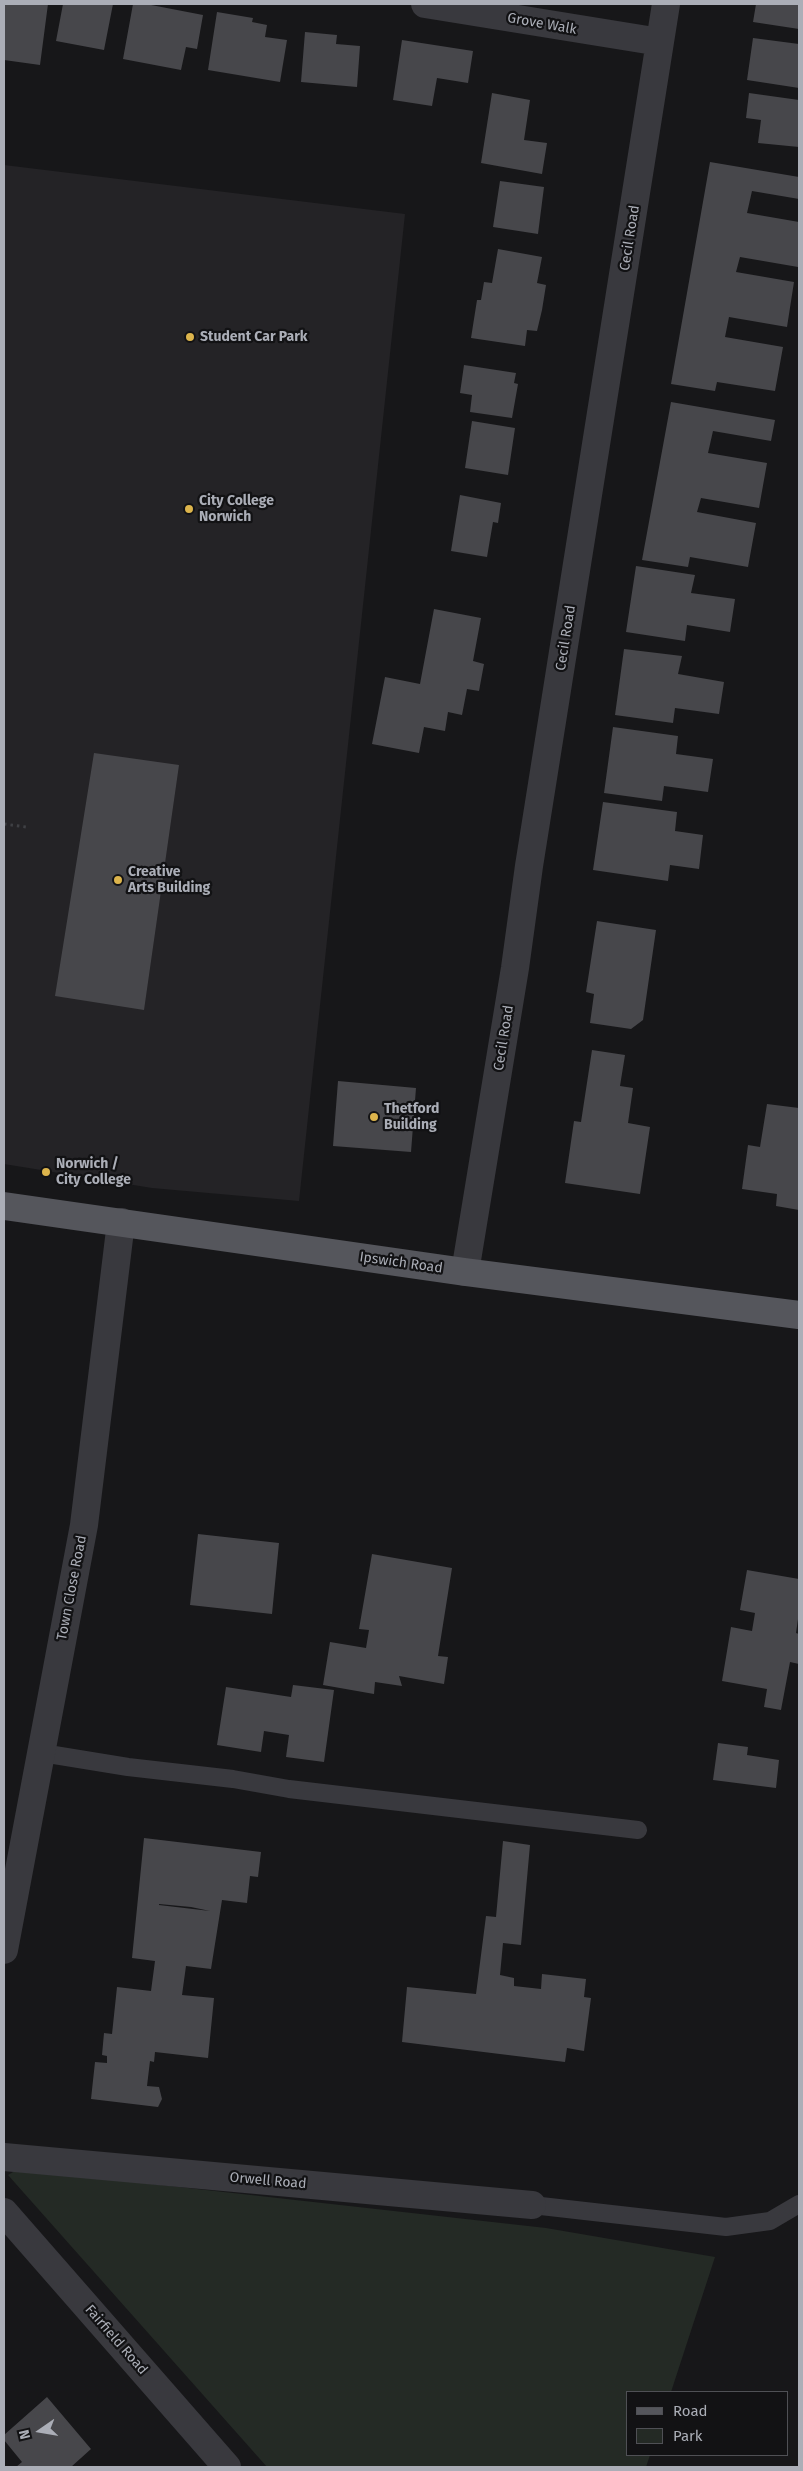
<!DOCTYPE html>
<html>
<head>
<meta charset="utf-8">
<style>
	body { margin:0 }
	#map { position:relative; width:803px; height:2471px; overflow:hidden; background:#171719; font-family:"Fira Sans",sans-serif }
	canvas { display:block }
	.frame { position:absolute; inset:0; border:5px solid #abaeb7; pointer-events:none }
	.legend { position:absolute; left:626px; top:2391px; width:162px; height:65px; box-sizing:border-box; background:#121214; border:1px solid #4f5055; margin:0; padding:6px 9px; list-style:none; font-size:15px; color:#abaeb7 }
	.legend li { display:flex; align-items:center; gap:10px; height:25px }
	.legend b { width:25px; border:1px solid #4f5055 }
	.north { position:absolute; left:15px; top:2406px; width:50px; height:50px; -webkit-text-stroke:4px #121214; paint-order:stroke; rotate:257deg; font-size:14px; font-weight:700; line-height:20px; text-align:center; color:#abaeb7 }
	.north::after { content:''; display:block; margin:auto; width:18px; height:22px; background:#abaeb7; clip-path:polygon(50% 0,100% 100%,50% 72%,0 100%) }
</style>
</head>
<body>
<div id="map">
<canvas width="803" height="2471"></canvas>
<div class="frame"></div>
<ul class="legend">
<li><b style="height:6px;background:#55565c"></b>Road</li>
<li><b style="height:14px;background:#242a25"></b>Park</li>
</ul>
<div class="north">N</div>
</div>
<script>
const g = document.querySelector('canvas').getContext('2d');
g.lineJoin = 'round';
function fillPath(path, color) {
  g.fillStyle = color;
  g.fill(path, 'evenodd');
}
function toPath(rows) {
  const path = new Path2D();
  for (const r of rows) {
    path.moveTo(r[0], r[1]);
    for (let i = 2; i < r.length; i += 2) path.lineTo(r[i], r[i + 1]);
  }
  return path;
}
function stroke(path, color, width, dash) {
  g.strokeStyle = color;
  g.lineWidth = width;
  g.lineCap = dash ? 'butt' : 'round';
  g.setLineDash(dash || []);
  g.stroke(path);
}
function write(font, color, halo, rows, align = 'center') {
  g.font = font + ' "Fira Sans",sans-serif';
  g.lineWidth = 4.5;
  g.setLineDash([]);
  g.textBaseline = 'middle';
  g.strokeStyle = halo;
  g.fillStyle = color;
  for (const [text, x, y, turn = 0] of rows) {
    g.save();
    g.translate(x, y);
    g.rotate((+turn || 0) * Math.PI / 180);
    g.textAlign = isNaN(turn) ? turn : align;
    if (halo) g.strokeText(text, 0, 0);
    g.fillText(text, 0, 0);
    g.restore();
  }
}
const built = toPath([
	[4,165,405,214,299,1201,152,1188,4,1164]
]);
const green = toPath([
	[18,2169,546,2228,715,2257,671,2392,627,2392,627,2455,650,2455,646,2467,267,2467,8,2175]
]);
const building = toPath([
	[4,4,48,4,40,65,4,60],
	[63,4,113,4,104,50,56,41],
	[133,4,146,4,203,15,197,49,186,47,181,70,123,59],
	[756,4,799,4,799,29,753,22],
	[217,12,253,18,252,22,267,25,265,37,287,40,280,82,208,70],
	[305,32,337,35,336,44,360,46,357,87,301,82],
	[753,38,799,44,799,88,747,80],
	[402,40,473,51,468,83,437,78,432,106,393,100],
	[492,93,530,100,524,140,547,143,542,174,481,163],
	[749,93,799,100,799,147,758,143,761,120,746,118],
	[710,162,799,177,799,199,752,191,747,213,799,222,798,267,740,257,736,272,794,282,787,327,729,317,725,337,783,347,775,391,717,382,715,391,671,384],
	[500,181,544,187,538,234,493,227],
	[498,249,542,257,537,283,546,285,542,310,537,331,527,330,525,346,471,338,477,300,481,300,484,282,492,283],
	[464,365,516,373,514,383,518,384,512,418,470,412,472,395,460,393],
	[671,402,775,420,771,441,713,431,708,453,767,463,759,508,701,498,697,512,756,523,748,567,690,557,688,567,642,560],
	[472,421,515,428,508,475,465,468],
	[460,495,501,503,498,523,493,522,487,557,451,551],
	[636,566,695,575,691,593,735,599,730,632,687,625,685,641,626,632],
	[434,609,481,618,473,661,484,664,479,691,467,689,462,715,448,712,445,731,424,727,419,753,372,744,385,677,420,684],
	[624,649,682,656,678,674,724,682,719,714,675,708,673,723,615,715],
	[613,727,678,736,676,754,713,759,708,792,664,786,662,801,604,793],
	[94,753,179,765,144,1010,55,996],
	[603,802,677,812,675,831,703,835,699,869,670,865,668,881,593,870],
	[597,921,656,930,643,1020,631,1029,590,1023,594,994,586,992],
	[592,1050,625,1055,620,1086,633,1088,628,1123,650,1127,640,1194,565,1183,574,1121,581,1122],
	[338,1081,416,1088,411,1152,333,1146],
	[767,1104,799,1108,799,1210,776,1206,777,1194,742,1189,748,1145,760,1147],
	[198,1534,279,1543,272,1614,190,1605],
	[372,1554,452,1568,438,1656,448,1657,444,1684,399,1676,402,1686,375,1682,374,1694,323,1685,330,1642,366,1648,369,1630,359,1629],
	[747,1570,799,1579,799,1612,796,1633,799,1634,799,1664,790,1662,781,1710,764,1707,767,1689,722,1681,731,1627,752,1631,755,1613,740,1610],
	[293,1685,334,1690,324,1762,286,1757,289,1735,264,1731,261,1752,217,1745,226,1687,291,1697],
	[718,1743,748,1747,747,1755,779,1760,776,1788,713,1780],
	[144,1838,261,1852,258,1877,250,1876,247,1903,222,1900,211,1969,186,1966,182,1995,214,1998,208,2058,155,2052,154,2062,150,2061,147,2086,159,2087,162,2099,158,2107,91,2099,95,2062,107,2063,107,2056,102,2055,104,2033,112,2034,117,1987,151,1991,155,1961,132,1958],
	[159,1904,191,1907,210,1911,159,1905],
	[503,1841,530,1845,521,1945,503,1943,500,1975,514,1978,514,1986,541,1989,542,1974,586,1979,584,1997,591,1998,584,2051,567,2048,565,2062,402,2042,407,1987,476,1994,486,1916,496,1917],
	[47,2397,91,2449,71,2467,16,2467,22,2462,4,2440,4,2435]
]);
const path = toPath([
	[4,824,26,827]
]);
const lane = toPath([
	[42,1753,128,1767,233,1779,289,1789,638,1830],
	[532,2205,726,2227,770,2221,799,2204]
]);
const street = toPath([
	[425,4,660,42],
	[465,1272,515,968,529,866,666,4],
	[4,1950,84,1525,121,1222],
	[4,2157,532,2205],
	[4,2212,227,2467]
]);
const primary = toPath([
	[4,1206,465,1272,799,1315]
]);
const markers = [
	[190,337,5,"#dcb44c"],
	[189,509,5,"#dcb44c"],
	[118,880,5,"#dcb44c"],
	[374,1117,5,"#dcb44c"],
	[46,1172,5,"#dcb44c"]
];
const streetNames = [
	["Grove Walk",542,24,10],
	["Cecil Road",630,238,-81],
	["Cecil Road",566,638,-81],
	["Cecil Road",504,1038,-81],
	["Ipswich Road",401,1263,8],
	["Town Close Road",72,1588,-79],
	["Orwell Road",268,2181,5],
	["Fairfield Road",116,2340,49]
];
const poiNames = [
	["Student Car Park",200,337],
	["City College",199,501],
	["Norwich",199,517],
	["Creative",128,872],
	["Arts Building",128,888],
	["Thetford",384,1109],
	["Building",384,1125],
	["Norwich /",56,1164],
	["City College",56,1180]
];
fillPath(built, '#242326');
fillPath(green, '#242a25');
fillPath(building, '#47474b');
stroke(path, '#3f4044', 3, [2.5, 4]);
stroke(lane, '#39393e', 18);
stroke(street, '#39393e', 28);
stroke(primary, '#55565c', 28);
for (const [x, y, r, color] of markers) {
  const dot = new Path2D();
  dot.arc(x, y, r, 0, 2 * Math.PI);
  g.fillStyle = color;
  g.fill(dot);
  stroke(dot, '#121214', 2);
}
write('14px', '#abaeb7', '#121214', streetNames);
write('bold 14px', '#abaeb7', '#121214', poiNames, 'left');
</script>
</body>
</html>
